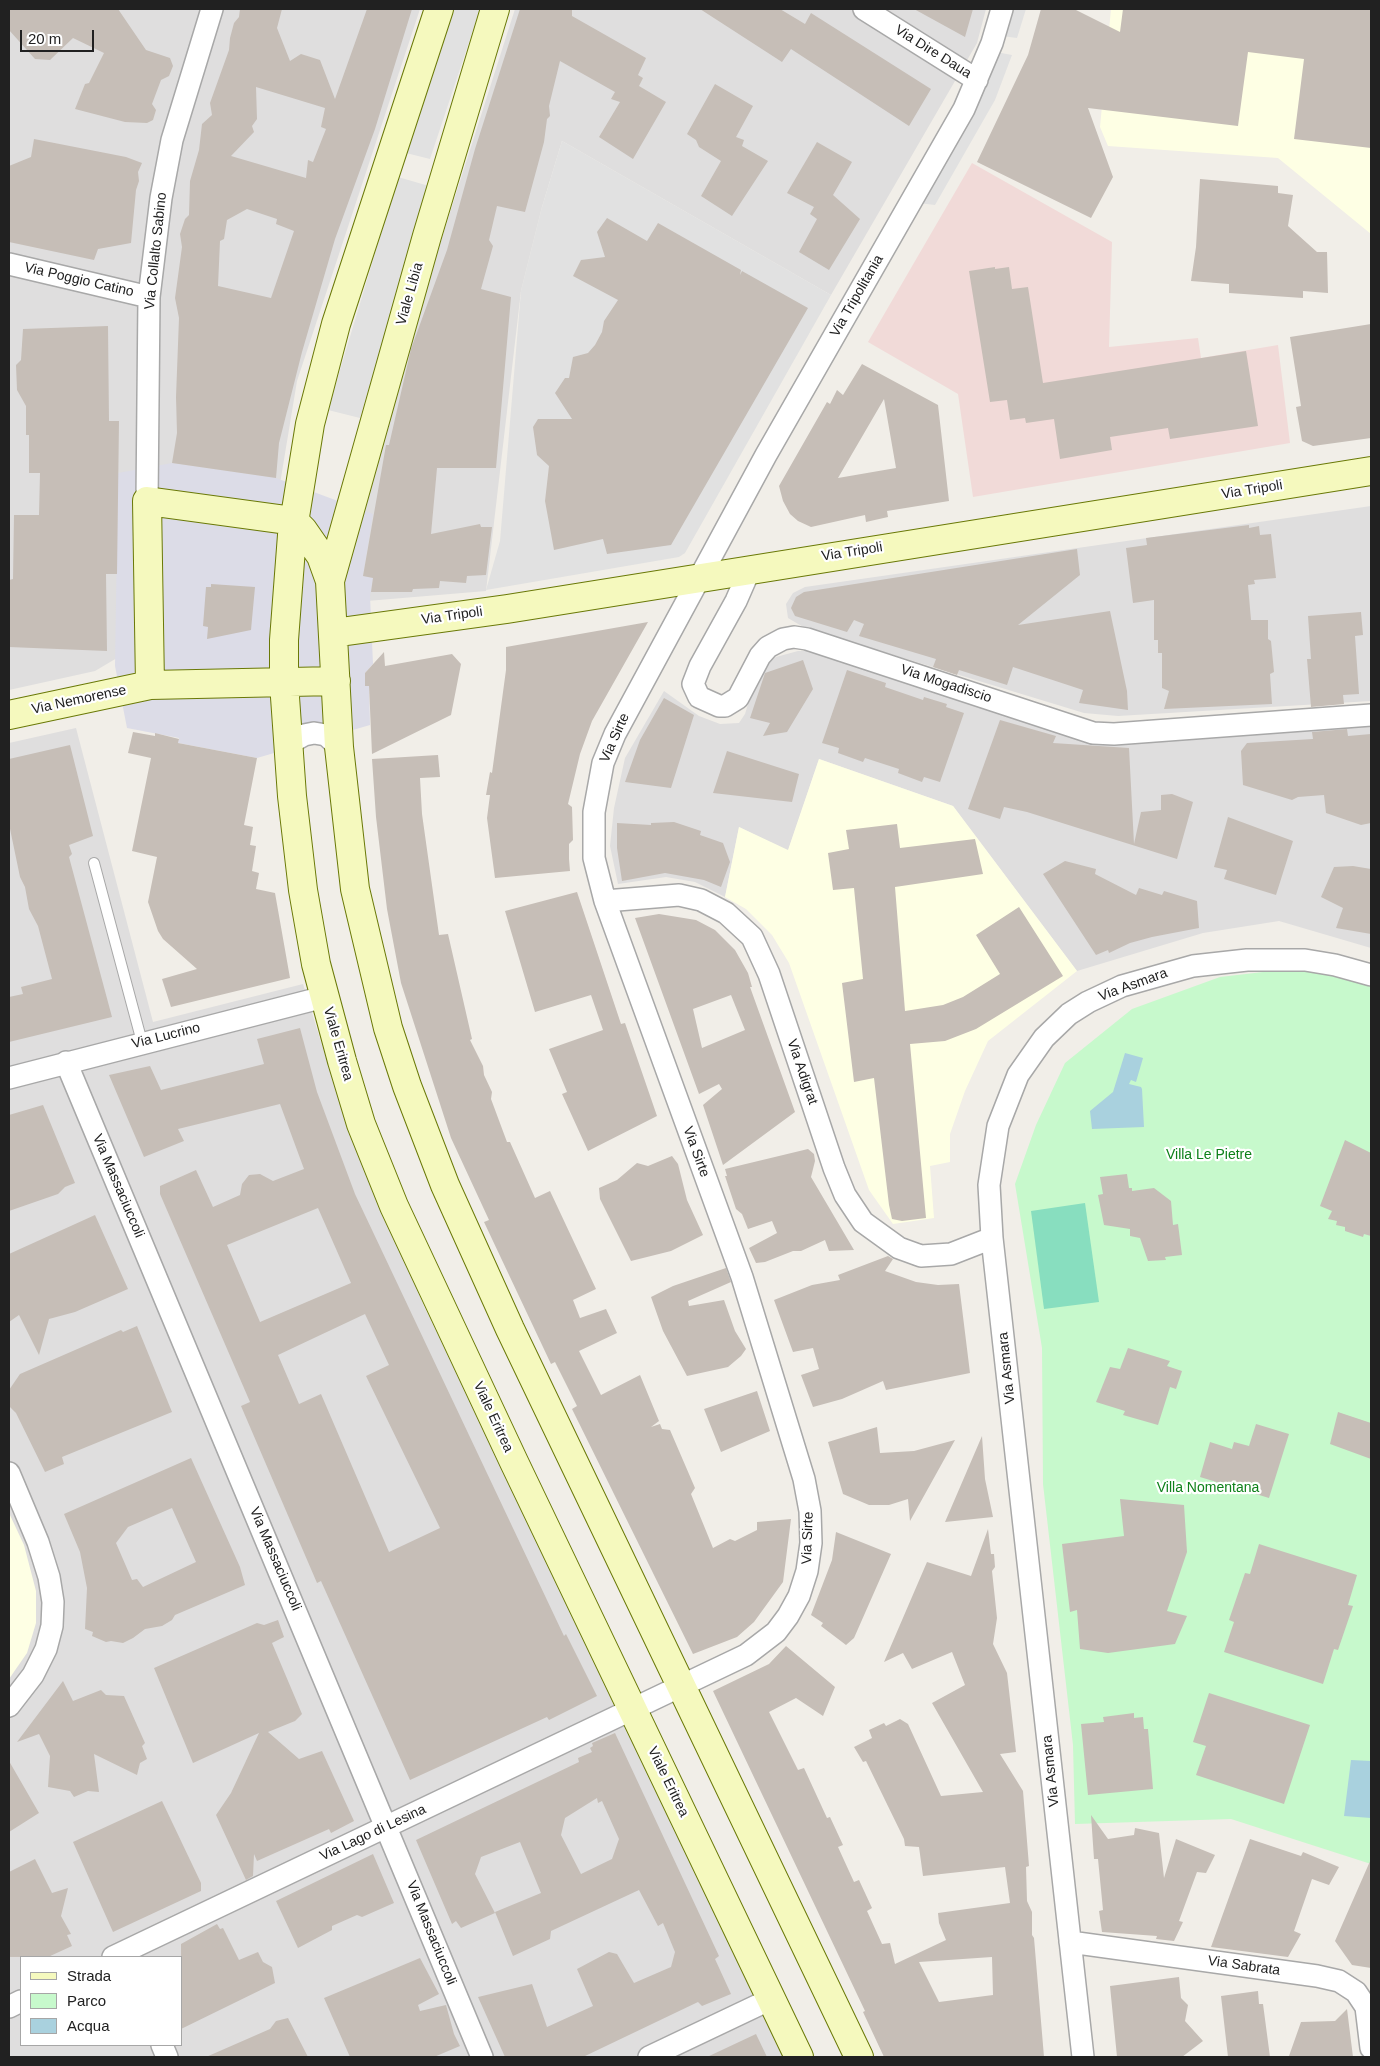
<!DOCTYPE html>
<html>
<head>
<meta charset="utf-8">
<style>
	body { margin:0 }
	#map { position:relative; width:1380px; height:2066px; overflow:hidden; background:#f1eee8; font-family:Helvetica,sans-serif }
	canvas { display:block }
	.frame { position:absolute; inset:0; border:10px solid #212121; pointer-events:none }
	.legend { position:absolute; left:20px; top:1956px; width:162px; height:90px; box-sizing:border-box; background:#fff; border:1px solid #a6a6a6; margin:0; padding:6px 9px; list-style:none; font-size:15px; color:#212121 }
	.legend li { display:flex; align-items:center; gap:10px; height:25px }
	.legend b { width:25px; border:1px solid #a6a6a6 }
	.scale { position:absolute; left:20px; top:30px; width:74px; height:22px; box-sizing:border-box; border:2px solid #212121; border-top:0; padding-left:6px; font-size:15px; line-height:18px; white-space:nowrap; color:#212121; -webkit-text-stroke:4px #fff; paint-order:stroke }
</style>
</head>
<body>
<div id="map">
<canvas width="1380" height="2066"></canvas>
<div class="frame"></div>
<ul class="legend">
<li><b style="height:6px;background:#f5f9be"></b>Strada</li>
<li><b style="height:14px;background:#c7f9cc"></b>Parco</li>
<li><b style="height:14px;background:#a9d1de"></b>Acqua</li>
</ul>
<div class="scale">20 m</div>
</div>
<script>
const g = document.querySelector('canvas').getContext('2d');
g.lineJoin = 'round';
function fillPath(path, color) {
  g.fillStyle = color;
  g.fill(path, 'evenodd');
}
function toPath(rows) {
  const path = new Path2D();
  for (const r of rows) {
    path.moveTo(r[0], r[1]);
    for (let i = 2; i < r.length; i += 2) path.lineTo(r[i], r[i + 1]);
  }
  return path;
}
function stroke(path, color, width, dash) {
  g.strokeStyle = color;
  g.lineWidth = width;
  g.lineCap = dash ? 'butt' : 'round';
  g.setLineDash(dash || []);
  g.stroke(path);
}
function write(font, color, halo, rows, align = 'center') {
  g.font = font + ' Helvetica,sans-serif';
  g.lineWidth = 4.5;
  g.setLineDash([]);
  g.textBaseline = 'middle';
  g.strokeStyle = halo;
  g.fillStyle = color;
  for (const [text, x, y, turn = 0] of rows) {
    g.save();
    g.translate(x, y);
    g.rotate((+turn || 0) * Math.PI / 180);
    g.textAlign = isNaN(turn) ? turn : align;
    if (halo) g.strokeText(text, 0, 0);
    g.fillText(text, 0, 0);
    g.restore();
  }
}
const residential = toPath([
	[9,9,420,9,297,381,277,502,122,655,95,671,9,690],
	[515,9,986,9,977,43,831,295,562,141,542,207,521,291,486,591,355,602,360,521,379,435],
	[1371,506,1371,701,1118,716,1084,713,805,628,788,618,786,604,793,593,805,587],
	[798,651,817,651,1086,740,1371,725,1371,948,1279,921,1203,933,1077,971,953,806,819,759,788,851,739,827,725,897,695,882,666,877,618,884,610,846,614,808,625,758,664,691,699,716,720,724,739,723,745,714,759,668,776,657],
	[76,728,153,1022,303,984,348,1129,424,1306,704,1886,784,2057,9,2057,9,743],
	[21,1957,181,1957,181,2045,21,2045]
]);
const commercial = toPath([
	[972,163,1112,242,1109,347,1198,338,1201,358,1278,345,1290,443,973,497,958,394,868,342]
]);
const education = toPath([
	[1111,9,1371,9,1371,234,1278,158,1108,146,1100,127],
	[819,759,953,806,1077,971,988,1041,965,1091,950,1134,950,1162,930,1166,934,1218,893,1224,869,1190,789,963,772,935,746,909,725,897,739,827,788,850],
	[9,1513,24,1545,36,1591,36,1623,27,1653,9,1679]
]);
const park = toPath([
	[1315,966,1371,985,1371,1864,1231,1819,1075,1824,1073,1745,1043,1484,1042,1348,1015,1184,1036,1125,1065,1063,1132,1009,1220,977]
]);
const pitch = toPath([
	[1085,1203,1099,1302,1044,1309,1031,1211]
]);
const parking = toPath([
	[453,9,480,9,430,159,406,153],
	[1010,9,1026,9,1017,38,1002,36],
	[996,52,1012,55,995,100,935,205,918,203],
	[562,141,831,295,685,553,679,557,486,590,500,541,521,291,542,207],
	[398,177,429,186,360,418,328,410]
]);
const plaza = toPath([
	[172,463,276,478,373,514,363,576,373,578,370,596,373,664,365,673,365,686,369,686,370,725,257,758,178,743,179,738,127,728,115,666,118,473]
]);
const water = toPath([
	[1125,1053,1143,1058,1136,1082,1131,1080,1129,1084,1141,1087,1142,1089,1144,1127,1092,1129,1090,1111,1113,1092],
	[1351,1760,1371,1761,1371,1818,1344,1816]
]);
const building = toPath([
	[9,9,118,9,146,50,170,58,173,66,169,76,161,80,152,104,156,110,153,120,147,123,125,122,75,109,85,84,89,83,104,53,73,38,50,60,35,59,9,30],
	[240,9,282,9,277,28,290,61,301,54,320,60,335,99,367,9,412,9,375,129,335,239,302,352,279,443,276,478,172,463,177,433,176,397,179,318,175,298,182,247,180,234,185,219,189,215,190,181,199,150,202,124,212,115,210,103,229,50,230,38,234,23,239,17],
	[256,87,325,108,321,127,326,129,313,162,308,160,306,178,231,156,254,132,252,126,257,119],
	[247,209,277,219,276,224,294,231,271,298,218,286,220,241,224,239,227,220],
	[520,9,572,9,572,16,646,58,638,75,643,78,639,86,666,102,633,159,599,137,620,102,611,99,615,92,560,61,549,106,550,116,547,119,544,142,525,212,497,206,489,240,493,246,481,289,511,297,496,468,437,468,431,534,480,524,481,527,492,527,486,575,467,576,466,583,440,581,439,588,413,589,412,592,371,592,373,578,363,576,386,445,389,445,411,349,447,250,475,149],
	[700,9,780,9,805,24,811,13,931,89,909,126,791,49,782,62],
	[914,9,973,9,965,37],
	[1041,9,1074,9,1120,32,1123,9,1371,9,1371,148,1294,139,1304,59,1248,52,1238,126,1088,108,1113,177,1091,218,977,162,1028,55],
	[715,84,753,106,736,137,744,140,742,146,768,161,732,216,701,196,721,161,699,147,696,140,687,134],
	[34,139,126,157,142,163,138,172,139,181,136,190,131,243,98,249,94,260,9,242,9,166,31,157],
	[817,142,852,162,833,195,860,219,829,270,799,252,817,219,810,214,814,207,787,193],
	[1200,179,1278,186,1278,193,1293,195,1288,226,1317,252,1327,252,1328,293,1303,291,1303,298,1229,293,1229,284,1191,281,1196,247],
	[607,218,647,241,658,223,741,270,740,275,742,271,808,308,671,545,607,554,603,539,554,550,545,501,549,466,537,455,533,427,538,419,572,419,555,393,565,378,569,378,573,357,588,353,595,345,602,332,604,321,618,300,573,276,581,260,605,257,597,232],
	[995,267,995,269,1009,267,1012,289,1028,287,1043,383,1246,351,1258,426,1170,439,1168,428,1110,437,1112,450,1060,459,1054,419,1026,423,1025,418,1010,420,1007,400,990,402,969,271],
	[1371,324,1371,438,1313,446,1302,441,1296,407,1301,406,1290,337],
	[108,326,109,421,119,421,117,574,106,574,107,651,9,647,9,580,13,579,14,515,39,515,40,473,29,473,29,435,26,435,26,406,17,390,16,365,21,360,23,329],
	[862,364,938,405,949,501,887,511,888,517,866,522,865,515,811,527,798,521,790,514,783,501,779,486,827,402,830,404,837,390,843,395],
	[884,399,896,468,838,478],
	[1249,525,1249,528,1259,526,1260,535,1271,534,1276,578,1254,580,1255,584,1248,585,1251,620,1268,620,1268,639,1271,641,1274,672,1270,674,1272,704,1164,709,1169,691,1162,688,1162,653,1158,653,1158,640,1154,640,1154,600,1133,603,1126,548,1147,545,1146,538],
	[1077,549,1080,575,1018,625,1110,611,1127,691,1128,710,1079,703,1083,690,1013,667,1007,685,959,670,957,675,933,667,936,659,859,636,864,624,854,620,847,632,795,616,791,608,796,597,804,592],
	[211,584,255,587,251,630,207,639,208,627,203,626,206,587,211,587],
	[1361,612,1363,635,1355,636,1359,694,1343,695,1344,704,1311,707,1307,659,1311,659,1308,616],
	[648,622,592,721,580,754,568,804,572,807,573,840,569,844,569,859,570,871,495,878,487,818,490,795,486,795,490,772,492,773,506,670,506,647],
	[384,652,385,666,452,654,461,664,451,715,372,754,369,686,365,686,365,673],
	[803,660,813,689,787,732,763,736,770,723,750,718,765,673],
	[847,670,886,683,885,687,923,700,924,697,947,704,946,707,964,713,940,782,924,777,922,782,898,773,899,769,865,758,863,762,838,753,839,748,822,743],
	[664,698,694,715,671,788,625,782,640,740],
	[1000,720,1056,736,1053,743,1129,748,1134,844,1141,812,1161,810,1161,795,1172,794,1193,802,1177,859,1027,812,1004,807,1000,819,968,809],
	[1347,729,1348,736,1371,734,1371,823,1361,825,1326,813,1324,795,1298,797,1292,800,1243,785,1241,751,1247,743,1313,739,1312,732],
	[133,732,155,736,155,733,179,739,178,743,257,758,244,825,253,827,250,845,256,846,252,871,259,873,256,889,275,893,290,978,171,1007,162,979,197,969,163,939,158,931,148,902,157,857,132,851,151,758,128,753],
	[70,745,93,836,69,845,72,854,69,857,112,1017,9,1042,9,997,23,994,21,987,52,979,38,926,29,909,25,887,20,877,9,824,9,759],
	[727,751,799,774,792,802,713,793],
	[438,755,440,777,420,778,422,814,439,935,448,934,472,1039,470,1040,483,1066,484,1075,492,1092,491,1099,507,1142,510,1142,535,1198,550,1191,596,1289,573,1300,580,1318,606,1309,617,1333,579,1351,601,1395,640,1375,659,1421,651,1427,660,1424,662,1429,670,1430,695,1488,691,1494,713,1548,730,1539,735,1541,757,1530,757,1522,791,1519,783,1582,754,1622,737,1637,693,1654,572,1409,577,1406,555,1362,551,1364,484,1222,489,1220,451,1138,401,983,387,909,376,817,372,759],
	[1228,817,1293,841,1276,895,1224,879,1227,870,1214,867],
	[674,822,701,831,700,835,723,843,730,862,721,887,704,880,665,873,622,881,617,848,617,823,651,825,651,823],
	[897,824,900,848,975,839,983,874,895,887,905,1011,943,1005,963,997,1000,974,976,935,1019,907,1063,976,976,1029,945,1041,910,1044,926,1218,902,1221,892,1219,889,1205,874,1078,854,1082,842,983,863,979,854,888,833,890,828,853,849,849,846,830],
	[1065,861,1096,869,1095,874,1136,895,1139,888,1162,895,1164,891,1197,901,1199,928,1152,937,1130,943,1109,953,1108,950,1096,955,1043,874],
	[1353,866,1371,869,1371,934,1336,928,1343,908,1321,897,1334,867],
	[577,892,621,1024,625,1023,657,1116,588,1151,562,1094,567,1092,549,1049,603,1030,591,995,535,1012,505,911],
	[659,914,696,920,715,930,735,950,748,973,752,987,750,987,795,1112,723,1165,703,1105,722,1089,719,1084,699,1094,635,918],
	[731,995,745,1030,702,1048,693,1009],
	[300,1028,317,1092,355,1194,564,1636,566,1634,597,1696,549,1720,547,1717,410,1780,321,1581,317,1583,241,1406,250,1402,160,1194,160,1186,196,1170,213,1207,240,1195,242,1184,249,1175,260,1174,273,1181,304,1169,280,1104,178,1129,184,1141,144,1157,109,1075,150,1066,161,1090,264,1064,257,1039],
	[318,1208,351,1283,260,1322,227,1245],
	[365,1314,389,1365,366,1376,440,1528,389,1552,321,1394,299,1404,278,1355],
	[43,1105,75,1183,65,1187,58,1194,9,1211,9,1115],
	[1345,1140,1371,1153,1371,1236,1364,1234,1363,1237,1345,1231,1345,1227,1336,1225,1337,1221,1328,1219,1332,1211,1320,1206],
	[808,1149,814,1154,815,1161,811,1177,854,1250,829,1251,825,1240,801,1251,793,1251,765,1262,756,1263,749,1248,777,1233,772,1221,748,1229,742,1214,736,1209,725,1176,727,1176,725,1169],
	[672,1156,678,1164,687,1200,703,1235,671,1251,631,1261,600,1199,599,1188,617,1180,637,1163,648,1166],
	[1127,1174,1129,1188,1132,1188,1132,1191,1154,1188,1171,1201,1173,1225,1178,1224,1182,1255,1165,1257,1166,1260,1148,1261,1140,1238,1130,1236,1130,1229,1104,1225,1098,1195,1103,1194,1100,1177],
	[95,1215,128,1289,75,1312,49,1319,39,1355,19,1315,9,1322,9,1254],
	[888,1256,893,1259,885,1271,916,1282,938,1285,959,1284,970,1373,886,1390,883,1381,842,1399,813,1407,801,1375,819,1369,813,1348,793,1352,774,1300,812,1285,840,1280,838,1275],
	[726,1268,731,1282,688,1301,689,1306,724,1300,735,1331,746,1349,741,1356,728,1367,687,1376,663,1331,651,1297,673,1286],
	[137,1326,172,1412,62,1457,64,1464,45,1472,16,1413,9,1406,9,1390,20,1374,121,1330,123,1332],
	[1128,1348,1170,1361,1167,1366,1182,1371,1176,1389,1170,1387,1158,1425,1123,1415,1125,1411,1096,1402,1110,1367,1120,1369],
	[757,1391,770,1431,721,1452,704,1409],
	[1338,1412,1371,1423,1371,1459,1330,1444],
	[1256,1424,1289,1434,1269,1498,1200,1477,1210,1442,1232,1449,1234,1442,1249,1446],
	[877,1427,880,1453,914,1451,955,1440,910,1521,908,1499,889,1505,869,1505,843,1494,828,1442],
	[982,1436,985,1479,993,1517,945,1522],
	[191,1458,240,1567,245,1585,175,1615,172,1620,162,1626,145,1629,133,1638,123,1643,111,1641,106,1642,92,1636,93,1632,85,1629,87,1588,80,1552,64,1514],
	[172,1508,196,1562,143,1587,137,1579,132,1580,116,1543,128,1527],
	[1120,1499,1184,1505,1187,1552,1167,1611,1187,1616,1175,1644,1108,1653,1080,1649,1077,1610,1070,1612,1062,1544,1124,1536],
	[988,1529,991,1554,994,1554,995,1567,992,1571,997,1618,993,1644,1007,1673,1016,1752,1000,1754,1023,1791,1029,1866,1026,1867,1027,1901,1032,1912,1032,1935,1034,1938,1044,2057,884,2057,863,2012,865,2011,713,1691,769,1664,786,1646,835,1687,823,1716,796,1698,769,1712,798,1770,804,1768,827,1818,830,1817,843,1845,838,1847,854,1882,859,1880,872,1908,867,1911,882,1944,890,1943,895,1964,946,1940,939,1923,938,1913,1010,1903,1005,1867,923,1876,919,1847,905,1846,904,1839,866,1761,863,1762,854,1747,872,1738,869,1730,884,1723,886,1726,900,1719,908,1724,941,1796,983,1792,932,1703,965,1685,952,1652,912,1669,903,1653,884,1662,927,1562,971,1576],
	[992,1957,993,1995,939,2002,919,1962],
	[836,1532,891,1554,854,1638,846,1645,821,1626,823,1623,811,1615,832,1560],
	[1259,1544,1357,1575,1348,1605,1353,1606,1338,1650,1334,1649,1323,1684,1224,1652,1234,1622,1229,1620,1245,1573,1250,1574],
	[278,1620,284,1637,272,1643,302,1714,295,1721,268,1732,299,1759,322,1751,354,1821,331,1833,329,1829,257,1861,254,1854,253,1876,246,1880,216,1815,231,1793,259,1733,193,1763,154,1668,257,1623,264,1625],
	[63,1681,73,1701,101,1690,106,1695,124,1696,145,1743,142,1746,147,1759,140,1763,137,1775,94,1754,99,1792,88,1791,74,1797,70,1791,48,1787,50,1756,39,1734,17,1742],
	[1209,1693,1310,1725,1284,1804,1196,1775,1206,1746,1193,1742],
	[1134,1713,1134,1718,1143,1717,1144,1729,1148,1729,1153,1789,1088,1795,1081,1724,1104,1722,1103,1717],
	[615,1733,719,1956,715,1959,731,1994,702,2006,698,2002,583,2057,505,2057,478,1997,532,1984,547,2027,593,2006,577,1969,609,1952,617,1954,634,1983,671,1967,675,1952,663,1923,658,1926,639,1890,551,1931,550,1939,513,1956,495,1912,541,1893,520,1842,481,1857,475,1874,495,1913,461,1928,456,1921,452,1924,416,1840,579,1762,578,1758,592,1752,590,1748,593,1746,592,1743],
	[597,1798,598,1803,602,1801,619,1839,612,1859,581,1874,561,1835,565,1818],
	[9,1761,39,1813,9,1832],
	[162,1801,201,1883,201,1891,113,1932,73,1842],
	[1091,1815,1108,1839,1134,1835,1135,1828,1159,1833,1164,1878,1176,1839,1215,1855,1206,1873,1197,1872,1179,1921,1183,1922,1174,1941,1156,1939,1157,1936,1102,1932,1099,1911,1103,1910,1098,1859,1094,1859],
	[1250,1839,1301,1856,1303,1852,1339,1867,1329,1885,1312,1879,1294,1931,1301,1934,1288,1957,1211,1947],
	[373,1854,394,1903,362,1917,357,1915,332,1926,332,1930,298,1948,276,1901],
	[35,1859,52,1893,68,1888,61,1916,71,1934,67,1935,72,1946,48,1957,9,1957,9,1872],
	[1371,1859,1371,1968,1352,1965,1335,1941],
	[217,1924,220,1929,223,1928,239,1960,258,1952,263,1962,272,1967,275,1983,181,2029,181,1944],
	[420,1958,439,1994,418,2005,420,2011,446,2005,454,2034,460,2046,434,2057,350,2057,324,1998],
	[1179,1977,1181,1998,1188,2005,1185,2021,1203,2041,1182,2057,1117,2057,1110,1986],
	[1258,1991,1259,2004,1263,2004,1270,2057,1228,2057,1221,1996],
	[1347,2009,1353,2057,1289,2056,1301,2022,1335,2021],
	[288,2018,308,2057,206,2057,270,2029,276,2021],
	[756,2034,767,2057,707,2057]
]);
const lane = toPath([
	[94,863,142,1042]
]);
const street = toPath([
	[864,9,977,80],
	[9,264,149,297],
	[147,501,149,297,161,198,172,140,212,9],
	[750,569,736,601,700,666,693,684,699,697,719,706,725,706,738,698,760,656,768,647,783,639,794,637,807,639,1093,733,1114,734,1371,715],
	[288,744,304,735,314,733,326,735,339,747],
	[605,901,679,895,701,900,726,913,752,937,769,974,834,1168,845,1195,863,1222,899,1248,921,1256,951,1254,992,1238],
	[66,1062,482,2057],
	[9,1078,324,997],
	[9,1473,38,1542,49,1577,53,1602,52,1626,46,1649,33,1675,9,1706],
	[1070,1942,1317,1976,1339,1981,1356,1992,1366,2007,1371,2048],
	[113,1957,746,1655,776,1632,788,1616,799,1596,807,1571,811,1543,810,1511,804,1479,742,1277,605,901,594,858,594,812,603,763,615,734,766,455,964,109,992,43,1002,9],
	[9,2007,21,2001],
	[162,2045,167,2057],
	[649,2057,771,1999],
	[1083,2057,992,1238,989,1185,998,1126,1018,1075,1044,1038,1069,1014,1088,1002,1122,986,1193,966,1247,960,1305,960,1335,965,1371,975]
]);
const secondary = toPath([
	[439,9,336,324,310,424,292,535,284,640,284,683,292,796,303,890,316,964,342,1061,361,1124,394,1206,514,1462,799,2057],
	[330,581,427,236,495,9],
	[333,633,507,609,1371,471],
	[150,685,147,501,294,521,303,530,321,556,330,581,339,747,355,889,388,1028,407,1086,445,1185,510,1329,859,2057],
	[9,715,150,685,336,681]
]);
const streetNames = [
	["Via Dire Daua",933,52,32],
	["Via Collalto Sabino",156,251,-84],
	["Via Poggio Catino",79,280,13],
	["Viale Libia",410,294,-74],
	["Via Tripolitania",857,296,-60],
	["Via Tripoli",1252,490,-9],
	["Via Tripoli",852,552,-9],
	["Via Tripoli",452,616,-8],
	["Via Mogadiscio",946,684,18],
	["Via Nemorense",79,700,-12],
	["Via Sirte",615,738,-66],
	["Via Asmara",1133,985,-20],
	["Via Lucrino",166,1036,-14],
	["Viale Eritrea",338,1044,74],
	["Via Adigrat",802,1072,71],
	["Via Sirte",696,1152,70],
	["Via Massaciuccoli",118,1186,67],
	["Via Asmara",1007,1368,-96],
	["Viale Eritrea",493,1417,65],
	["Via Sirte",808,1538,-88],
	["Via Massaciuccoli",275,1559,67],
	["Via Asmara",1051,1771,-96],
	["Viale Eritrea",668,1782,64],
	["Via Lago di Lesina",373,1833,-25],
	["Via Massaciuccoli",431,1933,68],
	["Via Sabrata",1244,1966,8]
];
const parkNames = [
	["Villa Le Pietre",1209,1155],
	["Villa Nomentana",1208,1488]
];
fillPath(residential, '#dfdede');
fillPath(commercial, '#f1dad8');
fillPath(education, '#feffe4');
fillPath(park, '#c7f9cc');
fillPath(pitch, '#88debf');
fillPath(parking, '#e1e1e1');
fillPath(plaza, '#dcdce7');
fillPath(water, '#a9d1de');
fillPath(building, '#c6beb7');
stroke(lane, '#a8a8a8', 12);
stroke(street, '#a8a8a8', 24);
stroke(secondary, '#6a7907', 30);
stroke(lane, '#fff', 10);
stroke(street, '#fff', 21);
stroke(secondary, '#f5f9be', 28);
write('14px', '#212121', '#fff', streetNames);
write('14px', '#0e811a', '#fff', parkNames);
</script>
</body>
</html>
